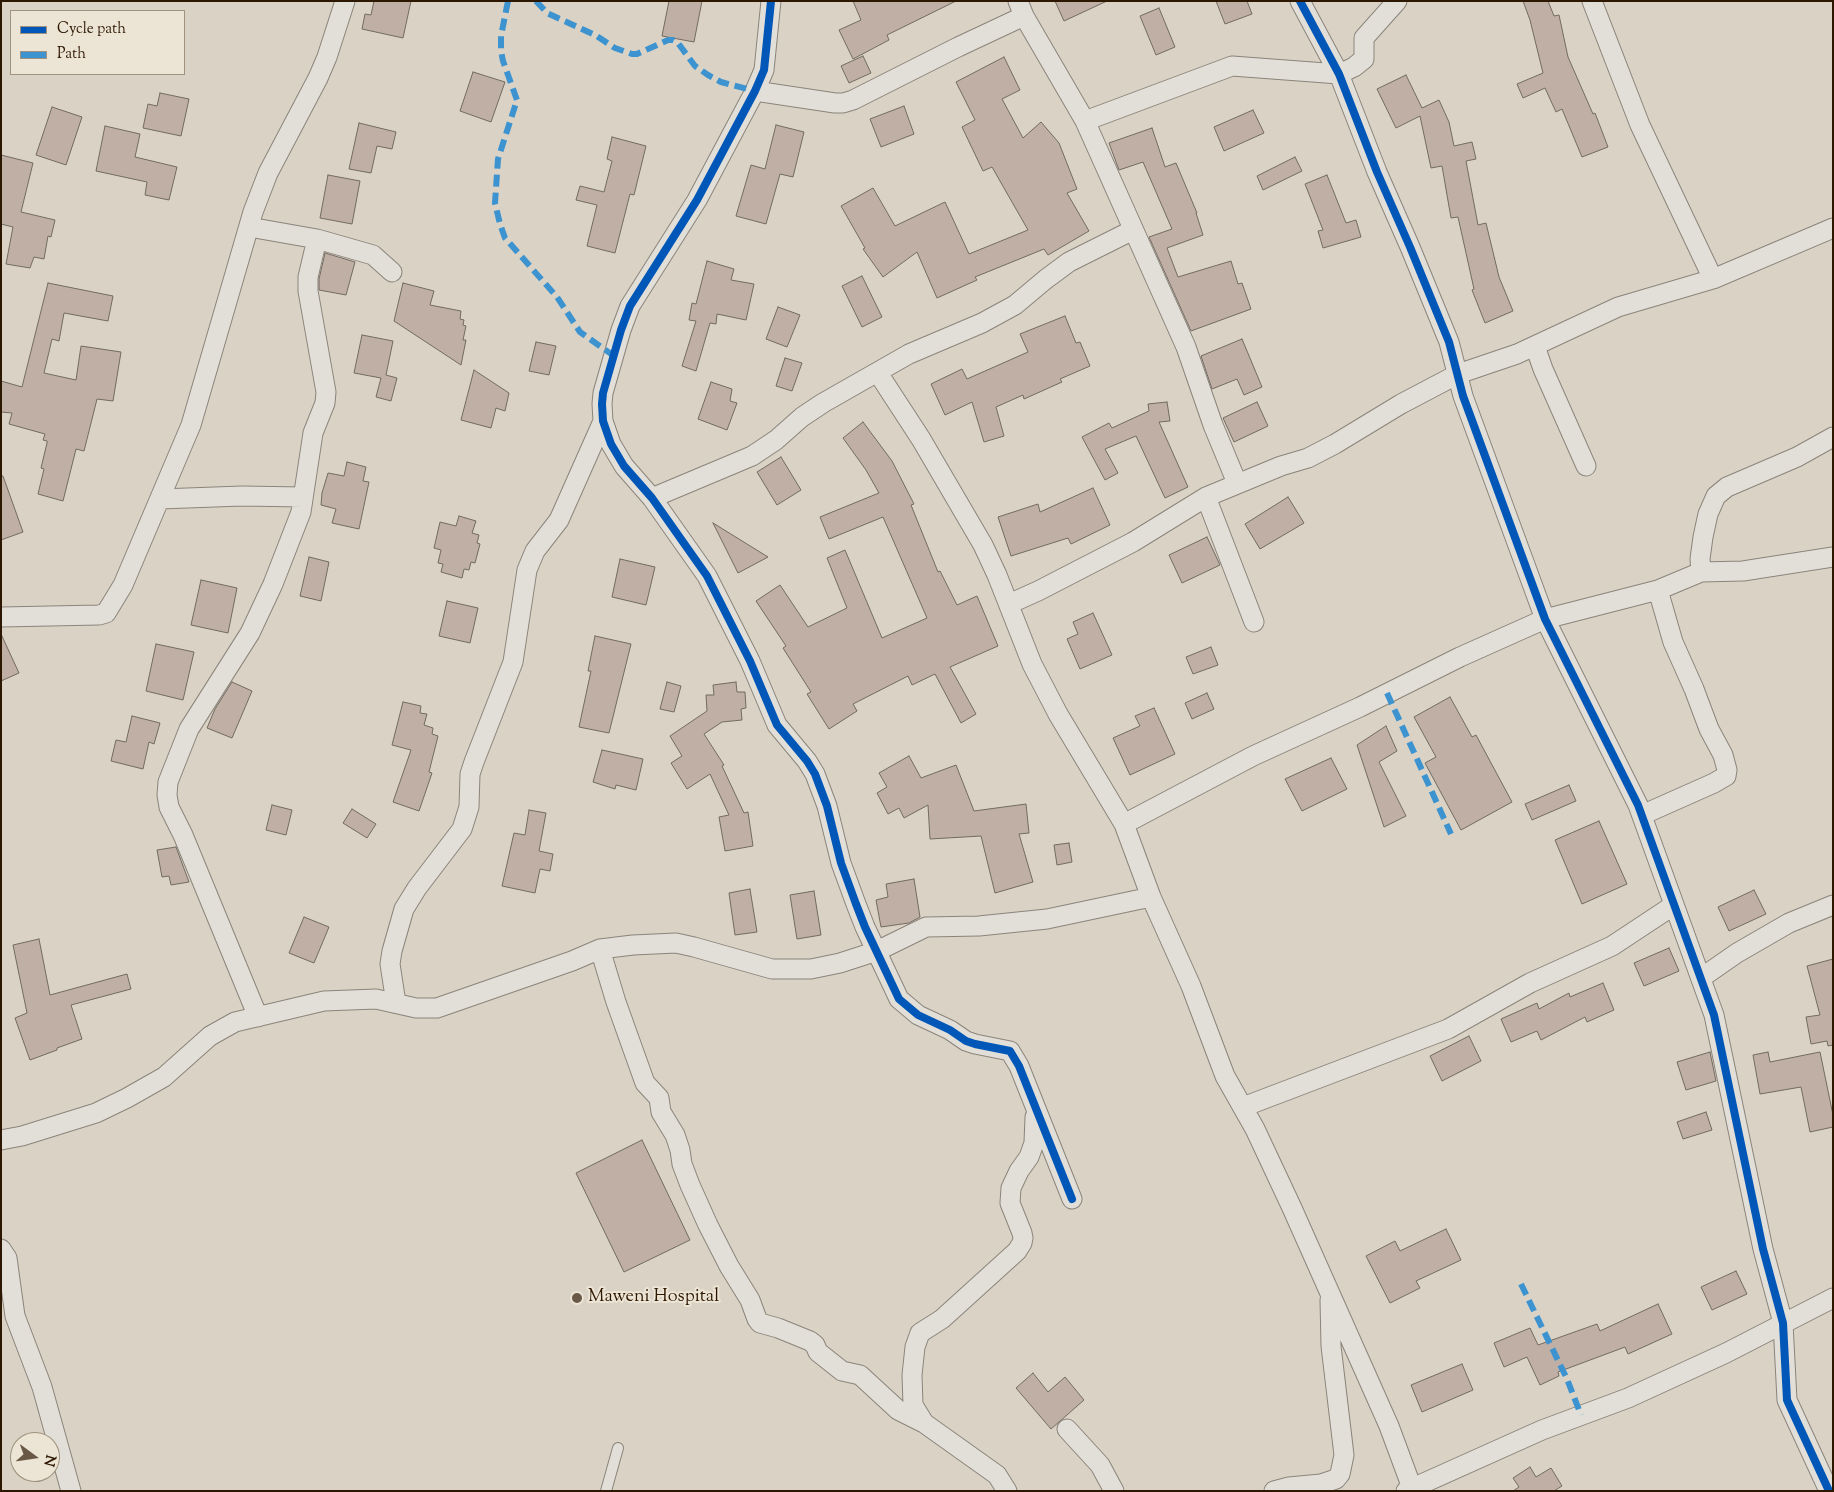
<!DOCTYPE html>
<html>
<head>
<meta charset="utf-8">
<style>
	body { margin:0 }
	#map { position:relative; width:1834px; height:1492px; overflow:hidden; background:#d9d2c5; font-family:"Sorts Mill Goudy",serif }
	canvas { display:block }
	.frame { position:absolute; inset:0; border:2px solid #2d1700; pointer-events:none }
	.legend { position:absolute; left:10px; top:10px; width:175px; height:65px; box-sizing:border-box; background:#ece4d4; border:1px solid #a0927f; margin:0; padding:6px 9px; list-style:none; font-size:15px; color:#2d1700 }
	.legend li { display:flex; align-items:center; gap:10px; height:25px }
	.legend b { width:25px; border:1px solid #a0927f }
	.north { position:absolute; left:10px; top:1432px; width:50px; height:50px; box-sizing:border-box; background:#ece4d4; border:1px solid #a0927f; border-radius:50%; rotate:104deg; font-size:14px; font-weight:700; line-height:20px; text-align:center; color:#2d1700 }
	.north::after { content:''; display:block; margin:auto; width:18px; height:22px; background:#695845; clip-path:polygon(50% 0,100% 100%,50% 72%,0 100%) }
</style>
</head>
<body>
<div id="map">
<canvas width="1834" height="1492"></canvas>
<div class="frame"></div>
<ul class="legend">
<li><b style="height:6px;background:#0057b8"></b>Cycle path</li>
<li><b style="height:6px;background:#3c93d0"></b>Path</li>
</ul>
<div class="north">N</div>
</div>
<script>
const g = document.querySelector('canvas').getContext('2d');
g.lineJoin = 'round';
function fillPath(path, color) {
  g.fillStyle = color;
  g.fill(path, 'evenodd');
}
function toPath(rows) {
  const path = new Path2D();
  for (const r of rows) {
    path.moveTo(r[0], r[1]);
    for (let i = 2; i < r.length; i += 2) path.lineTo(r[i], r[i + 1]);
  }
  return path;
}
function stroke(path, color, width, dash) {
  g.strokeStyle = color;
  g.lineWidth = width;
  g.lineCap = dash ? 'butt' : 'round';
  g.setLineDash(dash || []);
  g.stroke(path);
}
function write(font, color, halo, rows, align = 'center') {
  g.font = font + ' "Sorts Mill Goudy",serif';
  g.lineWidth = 4;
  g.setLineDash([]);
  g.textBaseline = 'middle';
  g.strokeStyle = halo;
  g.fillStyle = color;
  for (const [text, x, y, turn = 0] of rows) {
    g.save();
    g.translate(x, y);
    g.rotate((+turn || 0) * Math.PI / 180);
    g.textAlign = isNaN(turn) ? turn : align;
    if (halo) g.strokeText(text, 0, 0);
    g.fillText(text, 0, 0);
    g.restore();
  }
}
const building = toPath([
	[374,1,411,1,403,38,362,29,365,14,371,15,374,1],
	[669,1,702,1,694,42,662,36,669,1],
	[853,1,956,1,887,35,889,40,853,59,839,30,861,20,853,1],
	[1055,1,1107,1,1064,21,1055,1],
	[1216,1,1247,1,1252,14,1225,24,1216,1],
	[1523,1,1548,1,1554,16,1559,15,1568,57,1593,114,1595,113,1608,147,1582,157,1562,109,1556,112,1545,88,1523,98,1517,84,1543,73,1530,20,1523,1],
	[1159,8,1175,47,1156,55,1140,16,1159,8],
	[863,56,871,73,849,83,841,66,863,56],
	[1004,57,1020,90,1002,99,1023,138,1041,122,1059,143,1077,189,1067,193,1089,231,1048,255,1044,249,975,277,977,280,937,298,917,252,883,277,863,249,865,248,841,206,873,188,895,226,945,202,969,254,1028,230,992,167,983,171,962,127,975,120,956,82,1004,57],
	[473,72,505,82,491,122,460,111,473,72],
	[1406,75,1422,108,1439,100,1449,122,1454,146,1472,142,1476,159,1466,161,1478,225,1486,223,1499,277,1513,311,1485,323,1472,290,1474,289,1458,217,1451,218,1442,166,1431,168,1420,116,1396,128,1377,89,1406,75],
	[160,93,189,99,181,136,143,128,148,104,157,106,160,93],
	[904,106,914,134,881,147,870,119,904,106],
	[52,107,82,117,66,165,36,155,52,107],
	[1253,110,1264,133,1224,151,1214,127,1253,110],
	[359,123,396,132,392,149,377,146,371,173,349,169,359,123],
	[776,125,804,132,793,177,780,174,766,224,736,216,751,165,765,169,776,125],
	[105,126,140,134,135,157,177,167,169,200,145,195,147,182,96,171,105,126],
	[1152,128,1165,167,1176,163,1197,213,1196,213,1203,235,1167,248,1178,277,1231,261,1238,284,1242,283,1251,309,1191,331,1149,237,1172,229,1143,162,1119,170,1109,143,1152,128],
	[612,137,646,146,634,195,630,194,615,253,587,246,597,205,576,200,580,186,604,192,612,161,607,159,612,137],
	[1,155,33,163,21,212,55,220,51,237,48,236,44,259,34,257,30,268,6,264,13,227,1,224,1,155],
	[1295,157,1302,171,1263,190,1257,176,1295,157],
	[328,175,360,181,352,224,320,218,328,175],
	[1327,175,1346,223,1356,220,1361,237,1323,248,1318,231,1323,230,1305,184,1327,175],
	[325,253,355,262,346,295,319,290,319,279,325,253],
	[707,261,734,269,731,280,754,284,746,320,717,314,716,324,710,323,696,371,682,366,696,321,689,320,692,303,696,304,707,261],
	[862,276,882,317,862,327,842,286,862,276],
	[48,283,113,296,108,321,64,313,59,341,52,339,44,373,76,380,81,346,121,352,113,401,97,399,84,451,76,449,63,501,38,494,44,469,41,468,47,443,47,441,43,440,45,434,9,424,12,413,1,412,1,381,22,387,48,283],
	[403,283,434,291,430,305,461,311,460,319,464,320,463,325,466,326,463,340,466,340,461,365,394,321,403,283],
	[778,307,800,315,787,347,766,339,778,307],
	[1065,316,1076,343,1080,342,1090,366,1060,379,1062,382,1024,399,1023,395,996,407,1004,436,984,442,972,402,945,415,931,384,962,369,967,379,1028,352,1020,334,1065,316],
	[362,335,393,341,386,375,397,378,391,401,376,397,381,378,354,373,362,335],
	[1242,339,1262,387,1244,395,1237,379,1212,389,1201,356,1242,339],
	[536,342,556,346,549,375,529,371,536,342],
	[785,358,802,363,792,391,776,386,785,358],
	[474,370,509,393,505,411,496,408,491,428,461,420,474,370],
	[711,382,732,389,730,401,737,403,727,430,698,419,711,382],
	[1167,402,1170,421,1159,422,1188,487,1165,498,1136,436,1105,449,1118,473,1105,480,1082,437,1109,423,1112,428,1149,411,1148,404,1167,402],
	[1257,402,1268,426,1234,442,1223,418,1257,402],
	[863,422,892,461,914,504,911,505,938,572,940,571,957,605,977,596,998,646,950,667,976,714,961,723,935,674,912,685,908,676,853,704,857,711,829,729,807,694,811,692,783,648,786,646,756,601,780,585,808,627,847,608,827,558,845,550,882,638,927,618,883,517,829,539,820,517,879,493,866,470,843,438,863,422],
	[781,457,801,490,777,505,757,472,781,457],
	[347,462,366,467,363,481,369,482,359,529,332,523,336,509,321,505,322,493,328,473,344,476,347,462],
	[1,476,3,476,23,532,1,540,1,476],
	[1093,488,1110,525,1071,544,1068,538,1011,556,998,517,1038,504,1040,512,1093,488],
	[1288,497,1304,523,1260,549,1245,524,1288,497],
	[459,516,476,521,472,533,479,535,477,543,480,544,475,563,471,562,469,570,464,569,462,578,441,572,443,564,438,563,441,550,434,548,440,522,456,526,459,516],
	[713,523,768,557,738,573,713,523],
	[1207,537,1220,565,1182,583,1169,555,1207,537],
	[309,557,329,562,321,601,300,596,309,557],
	[620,559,655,567,646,605,612,597,620,559],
	[201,580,237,588,228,633,191,625,201,580],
	[447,601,478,608,470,643,439,636,447,601],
	[1093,613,1112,655,1080,669,1067,639,1078,634,1073,622,1093,613],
	[1,634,19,673,1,681,1,634],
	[595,636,631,644,609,733,579,727,591,671,588,671,595,636],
	[156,644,194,652,183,700,146,691,156,644],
	[1211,647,1218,665,1193,674,1186,657,1211,647],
	[232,682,252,691,232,738,207,728,215,709,232,682],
	[667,682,681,686,674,712,660,709,667,682],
	[736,682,737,692,745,692,746,708,741,709,742,720,722,722,704,734,724,765,722,766,744,813,748,812,753,846,725,851,719,817,729,815,710,774,687,789,671,763,682,756,670,736,707,711,706,695,714,695,713,685,736,682],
	[1207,693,1214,709,1192,719,1185,703,1207,693],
	[1450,697,1472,737,1476,735,1512,802,1461,830,1425,763,1436,757,1414,717,1450,697],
	[403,702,421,706,420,713,427,714,424,725,433,728,432,734,438,736,429,772,432,773,419,811,393,802,411,750,392,745,403,702],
	[1154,708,1175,754,1130,775,1113,738,1140,726,1135,716,1154,708],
	[132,716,160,723,154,744,149,742,143,769,111,761,116,740,126,742,132,716],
	[1386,726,1397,751,1379,762,1406,816,1384,827,1357,745,1386,726],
	[602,750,643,759,636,790,616,785,615,789,593,782,602,750],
	[909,756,921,778,956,765,974,811,1026,804,1029,833,1019,834,1033,882,995,893,981,836,930,839,928,805,904,818,899,808,888,814,877,793,887,787,879,773,909,756],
	[1331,758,1347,789,1302,811,1285,779,1331,758],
	[1569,785,1576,801,1532,820,1525,804,1569,785],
	[272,805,292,810,286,835,266,830,272,805],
	[352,809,376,824,367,838,343,823,352,809],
	[529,810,546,813,539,851,553,854,550,871,540,869,535,893,502,886,514,833,525,835,529,810],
	[1599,821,1627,884,1582,904,1555,840,1599,821],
	[1069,843,1072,862,1057,865,1054,845,1069,843],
	[176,847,189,882,171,885,169,876,162,877,157,850,176,847],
	[914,879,920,917,909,923,881,927,876,900,888,897,886,884,914,879],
	[750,889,757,932,735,935,729,893,750,889],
	[1754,890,1766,914,1729,931,1718,907,1754,890],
	[814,891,821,935,797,939,790,895,814,891],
	[304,917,329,927,314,963,289,953,304,917],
	[39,939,50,995,127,974,131,989,71,1005,82,1039,57,1048,57,1050,30,1060,15,1018,27,1013,13,945,39,939],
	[1669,948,1679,971,1644,986,1634,963,1669,948],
	[1833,959,1833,1045,1828,1046,1827,1041,1811,1044,1806,1017,1820,1015,1807,966,1833,959],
	[1603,983,1614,1010,1587,1022,1585,1017,1541,1040,1537,1031,1511,1042,1501,1019,1537,1003,1539,1009,1569,993,1570,997,1603,983],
	[1469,1036,1481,1061,1442,1081,1430,1056,1469,1036],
	[1710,1052,1716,1081,1686,1090,1677,1062,1710,1052],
	[1768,1052,1770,1062,1820,1052,1833,1115,1833,1127,1810,1132,1801,1087,1760,1094,1753,1055,1768,1052],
	[1706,1112,1712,1130,1683,1139,1677,1122,1706,1112],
	[642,1140,690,1240,624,1272,576,1173,642,1140],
	[1446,1229,1461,1260,1416,1281,1420,1288,1390,1303,1366,1256,1395,1241,1400,1251,1446,1229],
	[1736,1271,1747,1294,1712,1310,1701,1287,1736,1271],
	[1658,1304,1672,1334,1628,1354,1625,1347,1558,1372,1559,1376,1540,1385,1527,1357,1504,1367,1494,1343,1530,1328,1538,1345,1597,1324,1600,1331,1658,1304],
	[1462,1364,1473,1390,1422,1412,1411,1385,1462,1364],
	[1033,1373,1048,1392,1065,1377,1084,1400,1051,1429,1016,1388,1033,1373],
	[1530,1467,1536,1477,1551,1468,1562,1486,1554,1491,1513,1491,1519,1487,1513,1478,1530,1467]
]);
const service = toPath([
	[606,1491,618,1448]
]);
const minor = toPath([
	[771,1,764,70,755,91,697,200,630,306,621,330,603,393,602,404,603,421,611,444,624,466,652,498,707,576,750,661,777,725,807,761,815,774,827,806,841,863,856,904,865,927,899,999,918,1015,950,1030,966,1041,975,1044,1010,1051,1019,1066,1072,1199],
	[1018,1,1024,16,1085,121,1186,347,1213,425,1237,483],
	[1300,1,1339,74,1377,172,1410,247,1449,342,1463,396,1545,619,1638,805,1714,1015,1763,1249,1783,1323,1787,1400,1829,1491],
	[1592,1,1640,125,1713,279],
	[755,91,835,103,843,103,853,100,958,47,1024,16],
	[1085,121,1232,66,1339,74,1354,67,1364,59,1364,38,1397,1],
	[249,227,317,239,373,255,392,272],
	[1535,346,1543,369,1586,466],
	[878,373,921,439,983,545,997,575,1032,664,1058,714,1124,824,1151,897,1191,986,1225,1076,1255,1129,1292,1208,1389,1426,1412,1488],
	[1206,497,1254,622],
	[652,498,752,456,776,440,802,417,823,403,909,354,982,323,1015,305,1046,279,1069,262,1133,230],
	[160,499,242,496,303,497],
	[1701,572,1700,559,1703,537,1708,514,1716,496,1727,487,1797,457,1833,437],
	[1009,604,1038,591,1133,542,1206,497,1281,466,1308,458,1335,444,1401,404,1458,374,1517,354,1618,307,1713,279,1833,228],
	[1,617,99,615,106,613,123,585,191,425,253,212,268,173,318,78,327,57,345,1],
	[1642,815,1714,783,1726,776,1727,770,1723,755,1709,729,1694,689,1673,642,1658,590],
	[1124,824,1253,756,1360,707,1460,657,1545,619,1658,590,1701,572,1743,571,1833,557],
	[600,949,616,1002,645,1083,659,1098,661,1112,675,1135,680,1150,682,1164,690,1185,708,1225,729,1266,750,1300,757,1319,760,1323,778,1328,810,1341,815,1345,818,1352,842,1371,860,1375,898,1410,924,1423],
	[1701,978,1737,953,1789,923,1833,905],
	[396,1003,390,964,392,951,404,909,417,888,462,829,469,807,470,774,474,762,513,662,527,570,535,551,559,520,603,421],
	[258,1017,183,835,169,807,167,795,168,782,189,729,250,633,273,584,301,512,313,433,325,403,326,392,308,291,308,277,317,239],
	[1243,1107,1448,1029,1530,983,1612,946,1674,905],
	[1,1140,22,1136,96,1113,127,1098,164,1077,210,1036,235,1022,324,1001,376,999,416,1008,437,1008,572,961,600,949,633,945,676,943,694,947,772,969,811,969,840,963,877,951,926,927,979,926,1047,919,1151,897],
	[1,1249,7,1258,15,1316,42,1387,71,1491],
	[1067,1429,1100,1465,1114,1491],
	[1007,1491,997,1475,924,1423,913,1405,912,1375,915,1347,920,1333,942,1319,1017,1251,1022,1243,1023,1238,1022,1233,1010,1203,1011,1188,1019,1171,1029,1157,1034,1143,1035,1117],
	[1274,1491,1289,1487,1321,1484,1336,1479,1340,1474,1344,1455,1331,1346,1330,1300],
	[1406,1491,1542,1430,1628,1398,1726,1353,1833,1298]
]);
const quiet = toPath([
	[508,1,501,36,501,51,503,61,517,100,498,159,495,203,500,224,505,238,557,297,580,332,614,356],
	[536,1,547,13,595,35,615,48,632,54,637,54,668,40,673,40,678,43,695,66,708,75,721,82,755,91],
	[1387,693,1451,834],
	[1521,1284,1567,1379,1581,1415]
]);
const cycleway = toPath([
	[771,1,764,70,755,91,697,200,630,306,621,330,603,393,602,404,603,421,611,444,624,466,652,498,707,576,750,661,777,725,807,761,815,774,827,806,841,863,856,904,865,927,899,999,918,1015,950,1030,966,1041,975,1044,1010,1051,1019,1066,1072,1199],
	[1300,1,1339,74,1377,172,1410,247,1449,342,1463,396,1545,619,1638,805,1714,1015,1763,1249,1783,1323,1787,1400,1829,1491]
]);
const markers = [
	[577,1298,6,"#695845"]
];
const poiNames = [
	["Maweni Hospital",588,1298]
];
fillPath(building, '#bfafa5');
stroke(building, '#726b61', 1);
stroke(service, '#8b847a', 12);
stroke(minor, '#8b847a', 21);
stroke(service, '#e2dfd9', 10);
stroke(minor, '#e2dfd9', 19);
stroke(quiet, '#3c93d0', 6, [12, 6]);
stroke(cycleway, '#0057b8', 8);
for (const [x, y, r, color] of markers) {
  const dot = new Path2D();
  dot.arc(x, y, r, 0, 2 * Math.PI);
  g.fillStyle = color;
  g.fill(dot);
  stroke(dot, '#ece4d4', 2);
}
write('18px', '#2d1700', '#ece4d4', poiNames, 'left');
</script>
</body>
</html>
